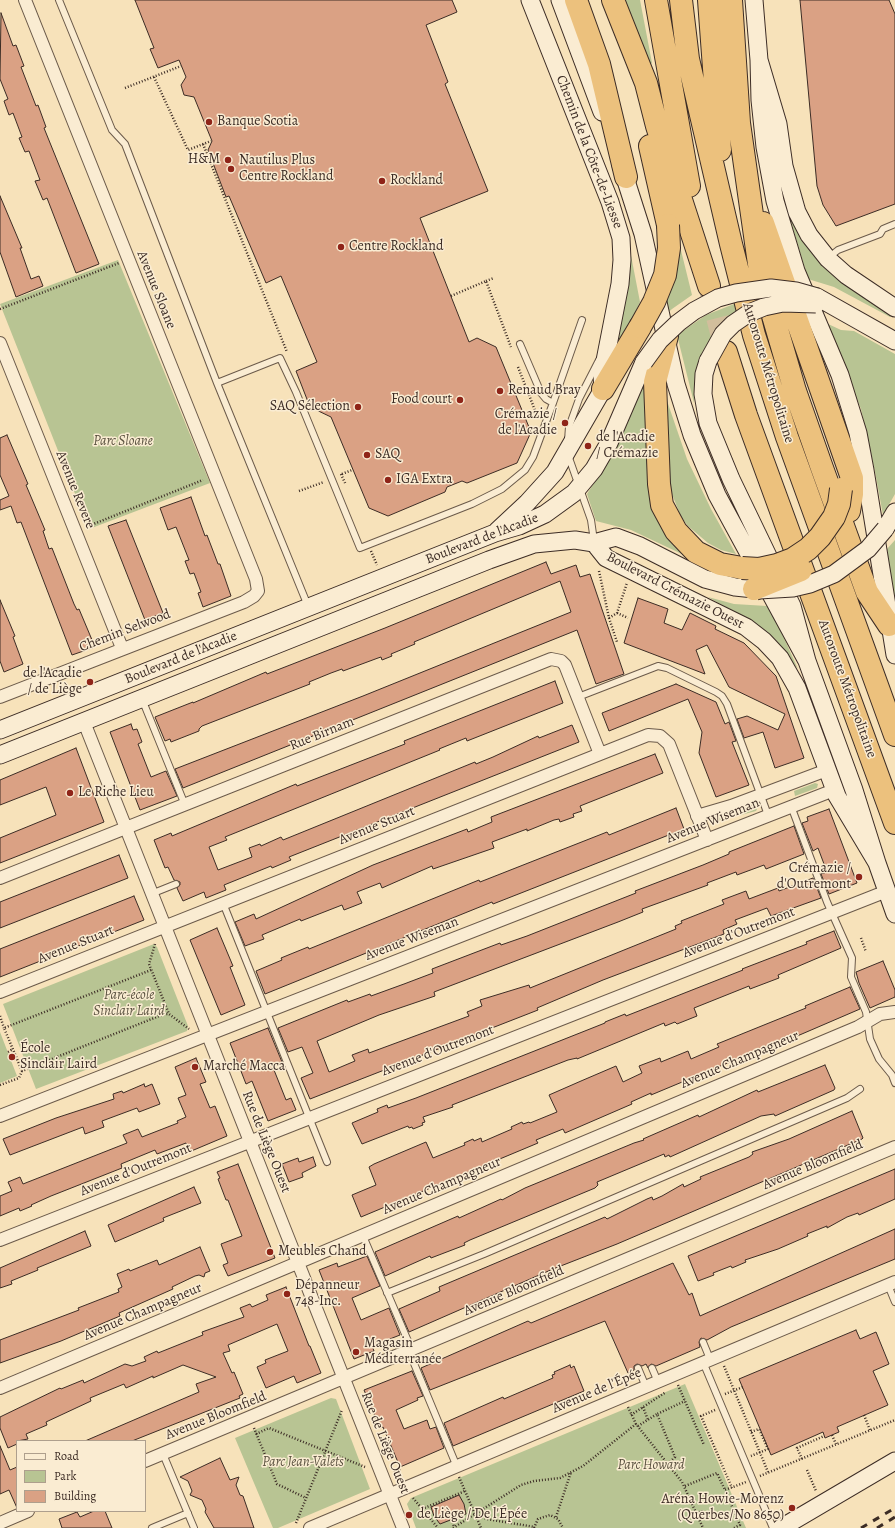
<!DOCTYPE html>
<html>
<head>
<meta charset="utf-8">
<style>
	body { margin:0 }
	#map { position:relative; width:895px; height:1528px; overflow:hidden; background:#f7e2ba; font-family:Alegreya,serif }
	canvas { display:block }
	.legend { position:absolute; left:16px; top:1440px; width:130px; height:72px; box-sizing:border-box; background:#faecd2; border:1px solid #ae9f8d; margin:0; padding:5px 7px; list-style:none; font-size:12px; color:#3c2c25 }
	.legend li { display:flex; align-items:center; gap:8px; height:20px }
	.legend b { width:20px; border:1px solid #ae9f8d }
</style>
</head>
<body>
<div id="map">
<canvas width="895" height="1528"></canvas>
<ul class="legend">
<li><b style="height:5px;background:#faecd2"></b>Road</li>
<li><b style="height:11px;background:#b8c493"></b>Park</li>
<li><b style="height:11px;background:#daa184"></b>Building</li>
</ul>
</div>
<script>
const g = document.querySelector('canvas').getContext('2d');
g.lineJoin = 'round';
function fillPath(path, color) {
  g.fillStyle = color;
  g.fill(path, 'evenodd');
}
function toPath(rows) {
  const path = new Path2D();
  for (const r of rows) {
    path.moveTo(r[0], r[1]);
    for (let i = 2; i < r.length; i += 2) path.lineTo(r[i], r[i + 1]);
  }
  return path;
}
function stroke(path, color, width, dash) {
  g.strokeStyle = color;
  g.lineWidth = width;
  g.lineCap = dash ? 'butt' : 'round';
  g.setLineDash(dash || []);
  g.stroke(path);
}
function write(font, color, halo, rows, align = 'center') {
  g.font = font + ' Alegreya,serif';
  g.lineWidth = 3;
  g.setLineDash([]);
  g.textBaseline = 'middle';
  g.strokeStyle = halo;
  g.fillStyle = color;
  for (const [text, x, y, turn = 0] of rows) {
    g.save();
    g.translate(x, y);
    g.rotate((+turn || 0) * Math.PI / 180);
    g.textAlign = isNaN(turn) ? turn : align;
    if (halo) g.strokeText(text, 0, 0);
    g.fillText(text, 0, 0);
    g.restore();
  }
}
const green = toPath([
	[621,0,640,0,652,63,646,67],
	[788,212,797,230,892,315,890,317,834,287,808,279],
	[676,230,692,295,672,309,653,326],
	[628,240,640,302,610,367],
	[118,260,210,483,89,529,0,304],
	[752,300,713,335,705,348,695,374,694,403,677,335,706,315,734,304],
	[826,323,841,330,854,331,895,354,895,494,883,515,875,472,861,409],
	[646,377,648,476,686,556,631,530,596,521,587,494,615,450],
	[665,395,687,459,711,509,736,554,721,550,708,543,688,526,681,517,672,494,668,471],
	[895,540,895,604,887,549],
	[708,597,734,604,767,606,779,627,798,669,779,645,757,625],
	[815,783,818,784,817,788,795,796,794,791],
	[755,807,757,809,756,811,714,822,714,818],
	[154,944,157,947,188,1026,187,1031,36,1089,3,1004],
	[0,1032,17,1076,0,1083],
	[685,1384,746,1528,416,1528,407,1504,411,1498],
	[331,1398,336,1399,370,1489,278,1528,273,1528,235,1438]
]);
const building = toPath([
	[135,0,452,0,457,12,426,25,448,82,445,84,488,191,420,218,469,342,477,338,496,347,531,432,517,463,467,483,462,481,447,487,445,492,388,516,369,508,331,417,310,407,296,371,317,362,281,276,266,283,229,196,226,197,208,150,212,141,194,97,184,95,181,85,186,77,179,60,158,68,150,49,154,48,135,0],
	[800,0,889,0,895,14,895,204,836,226,823,205,817,186,800,0],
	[1,13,13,46,16,45,24,66,21,67,36,106,38,105,46,127,44,128,99,264,76,273,47,198,43,200,35,181,40,180,29,151,25,152,19,138,22,137,13,113,9,115,4,101,8,99,0,79,1,13],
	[0,196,22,248,20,248,31,279,39,276,43,286,16,297,0,252,0,196],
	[7,435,28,484,26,485,45,530,43,531,49,549,52,548,74,604,77,610,79,609,95,647,72,655,21,522,17,523,11,506,0,510,0,500,9,496,0,475,0,438,7,435],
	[191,497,205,536,207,535,218,564,220,564,231,596,203,607,198,593,201,592,194,573,190,574,185,561,189,560,176,527,168,530,160,508,191,497],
	[126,520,163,613,145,620,108,526,126,520],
	[546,562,551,574,576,565,580,577,590,574,624,674,596,684,577,630,183,788,175,769,363,696,571,612,560,581,414,642,415,644,391,654,392,656,382,660,381,657,378,658,343,671,342,669,331,673,309,682,310,684,202,726,199,729,199,731,171,742,170,739,165,741,155,717,193,702,193,703,266,672,267,674,385,628,546,562],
	[638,598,668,609,664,623,682,630,690,613,716,626,715,629,744,643,776,676,804,758,775,768,763,732,744,738,737,719,747,716,778,730,785,714,729,687,707,645,696,650,705,674,624,643,638,598],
	[0,600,15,636,13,637,23,664,4,672,0,661,0,600],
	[555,681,563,703,467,741,466,738,439,749,440,750,225,837,227,840,209,847,218,870,252,857,249,848,260,844,261,846,281,837,283,840,475,762,476,764,493,757,538,736,539,738,572,725,579,742,289,857,291,860,272,868,271,866,224,885,226,890,206,898,204,892,183,901,177,888,180,885,180,882,174,880,168,867,165,868,154,840,171,833,172,836,296,784,297,786,405,744,404,741,555,681],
	[676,684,716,702,725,724,729,722,736,741,732,742,749,785,716,797,699,753,702,732,688,699,609,731,602,713,676,684],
	[131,724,133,730,137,729,142,742,138,744,151,777,166,771,177,796,140,810,110,732,131,724],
	[76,748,104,822,0,863,0,838,56,815,46,787,0,805,0,780,76,748],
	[655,754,663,773,580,806,582,811,573,814,574,817,560,822,559,819,554,820,527,831,527,829,492,842,494,848,433,869,432,866,382,888,380,883,357,892,362,903,344,910,342,905,301,921,300,919,262,935,264,939,245,946,235,922,254,914,256,919,373,865,467,829,468,832,492,822,491,817,655,754],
	[676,808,684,829,493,904,492,902,265,994,256,971,282,960,281,958,308,947,309,949,479,880,480,882,607,832,609,835,676,808],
	[829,809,857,883,829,894,821,874,827,872,818,848,813,851,802,823,808,821,807,817,829,809],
	[794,826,804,854,766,869,764,865,737,875,736,872,707,883,708,885,642,909,643,912,618,922,434,992,435,996,379,1015,317,1041,329,1072,355,1061,352,1055,368,1049,369,1053,469,1016,467,1012,482,1006,480,1000,529,985,530,988,676,929,675,926,682,923,681,921,724,904,722,900,746,891,749,899,778,888,779,891,813,878,821,898,771,916,767,908,735,920,737,924,723,930,724,934,603,980,537,1008,538,1010,310,1099,301,1078,313,1073,302,1047,288,1052,278,1028,347,1000,348,1002,370,994,371,996,404,984,433,973,432,969,500,943,501,945,527,936,636,893,635,891,703,865,729,854,729,852,794,826],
	[119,855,128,878,0,928,0,902,119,855],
	[134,896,144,920,0,977,0,949,134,896],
	[217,928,233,966,230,967,245,1005,221,1015,190,940,217,928],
	[834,931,841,948,778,975,779,978,750,989,749,986,694,1008,697,1016,677,1024,675,1022,665,1026,664,1023,577,1059,577,1058,568,1060,452,1105,453,1107,423,1117,425,1122,422,1123,423,1125,413,1129,412,1127,409,1128,408,1126,362,1144,352,1123,378,1112,377,1109,387,1105,388,1108,416,1098,605,1023,605,1022,625,1014,626,1016,743,970,742,969,807,944,806,942,834,931],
	[883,961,895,990,895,997,870,1008,859,983,856,972,883,961],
	[850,987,860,1009,767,1049,766,1047,651,1095,651,1093,631,1102,632,1104,565,1133,563,1129,536,1140,538,1143,361,1217,352,1195,376,1185,369,1167,374,1164,426,1142,433,1158,465,1145,464,1143,473,1139,474,1141,481,1138,482,1142,512,1129,511,1127,522,1122,523,1124,529,1122,530,1123,557,1112,549,1095,581,1081,616,1066,623,1082,642,1073,639,1066,660,1058,661,1062,688,1051,691,1059,719,1047,717,1044,806,1008,805,1006,850,987],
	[268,1028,282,1062,272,1065,286,1100,291,1098,296,1110,268,1121,252,1081,246,1084,230,1043,268,1028],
	[196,1058,206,1082,200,1084,210,1108,215,1106,227,1136,189,1152,186,1143,157,1154,155,1150,121,1164,122,1168,51,1196,31,1205,32,1206,20,1211,19,1208,0,1216,0,1196,12,1191,8,1182,20,1177,23,1184,127,1143,123,1135,138,1129,142,1137,178,1123,177,1121,186,1117,178,1098,186,1095,175,1067,196,1058],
	[825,1065,835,1088,834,1090,775,1116,774,1114,761,1116,670,1157,669,1155,665,1157,664,1154,597,1182,598,1185,595,1188,470,1240,464,1243,465,1245,431,1258,430,1256,385,1276,375,1252,458,1216,459,1218,501,1199,502,1200,525,1188,634,1143,644,1140,643,1139,698,1115,699,1117,757,1090,758,1092,825,1065],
	[144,1084,145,1087,152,1084,160,1104,139,1112,137,1108,102,1121,104,1127,85,1134,83,1127,10,1155,3,1139,56,1118,114,1099,113,1094,122,1091,123,1093,144,1084],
	[852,1111,863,1138,862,1139,617,1244,553,1269,409,1332,399,1309,440,1291,439,1287,605,1217,607,1219,647,1199,652,1197,653,1200,662,1196,683,1184,684,1187,701,1179,700,1177,749,1157,753,1154,752,1152,789,1139,852,1111],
	[313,1157,316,1166,302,1173,303,1177,289,1182,282,1164,298,1158,299,1162,313,1157],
	[238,1164,275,1258,228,1276,223,1265,228,1263,221,1244,242,1236,228,1200,226,1200,218,1179,220,1178,217,1172,238,1164],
	[895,1169,895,1199,859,1215,858,1213,847,1217,827,1228,827,1226,807,1234,808,1236,778,1249,745,1260,746,1262,732,1268,731,1266,713,1273,714,1275,698,1281,688,1256,895,1169],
	[194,1187,201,1203,163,1218,164,1221,115,1242,108,1225,194,1187],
	[895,1229,895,1259,731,1327,707,1340,701,1338,699,1342,700,1347,656,1366,651,1364,648,1368,646,1364,642,1366,637,1364,634,1366,634,1370,628,1373,605,1321,430,1390,421,1368,528,1321,531,1323,673,1263,689,1295,692,1293,700,1316,895,1229],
	[85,1231,91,1246,37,1268,38,1270,11,1281,12,1284,0,1288,0,1268,85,1231],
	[200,1247,210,1271,205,1273,204,1277,199,1275,195,1276,172,1287,173,1289,119,1313,120,1316,61,1341,0,1363,0,1340,79,1310,78,1308,119,1292,118,1289,122,1287,117,1274,129,1269,130,1271,157,1260,159,1265,200,1247],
	[367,1256,380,1286,352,1298,361,1320,389,1308,400,1335,372,1346,374,1351,354,1359,319,1270,337,1263,338,1267,367,1256],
	[286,1287,309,1346,310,1346,321,1373,297,1383,294,1376,266,1388,257,1367,266,1363,265,1360,288,1351,277,1324,228,1345,230,1351,223,1353,232,1373,234,1372,243,1394,239,1396,240,1398,132,1441,85,1441,199,1392,196,1384,216,1377,183,1365,153,1378,153,1376,126,1388,124,1384,90,1398,91,1401,46,1422,47,1425,26,1434,28,1439,17,1441,17,1444,8,1448,0,1428,0,1417,60,1388,61,1389,83,1380,84,1383,125,1364,132,1366,146,1361,144,1357,157,1351,158,1353,203,1335,202,1332,244,1317,240,1308,250,1304,252,1307,268,1300,266,1295,286,1287],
	[856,1330,860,1339,876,1332,889,1364,873,1371,888,1405,837,1427,839,1432,825,1438,823,1432,771,1455,739,1379,856,1330],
	[570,1365,571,1368,574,1366,584,1391,453,1446,444,1423,503,1397,504,1399,553,1378,552,1375,555,1374,554,1372,570,1365],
	[412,1371,423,1396,417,1398,418,1400,396,1410,404,1429,427,1420,430,1429,436,1427,444,1448,400,1467,383,1427,380,1428,364,1390,412,1371],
	[0,1446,10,1470,17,1467,17,1508,9,1490,0,1494,0,1446],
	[220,1458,230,1480,239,1477,236,1485,240,1495,243,1496,254,1528,214,1528,205,1512,206,1509,202,1500,190,1495,192,1491,188,1481,180,1477,220,1458],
	[459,1495,464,1504,466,1514,440,1524,434,1516,431,1507,459,1495],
	[94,1511,105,1511,112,1528,62,1528,59,1519,77,1512,80,1517,94,1511]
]);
const highwayTunnel = toPath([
	[709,286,726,352]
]);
const path = toPath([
	[154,77,188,150,211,141],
	[125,88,181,66],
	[203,144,287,352],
	[486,281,494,278],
	[451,296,486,281,511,347],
	[0,309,119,263],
	[518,367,538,418],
	[341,474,346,485],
	[342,474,352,470],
	[299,491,324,482],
	[86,527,203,480],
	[371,551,377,565],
	[599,571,609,618,617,642],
	[617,613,628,618],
	[609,618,617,613,627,583],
	[861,938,866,952],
	[155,944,149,964,169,1014,189,1029],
	[151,970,4,1028,22,1071,164,1014,169,1014],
	[0,1016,4,1028],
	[8,1052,13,1049],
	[0,1085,19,1078,22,1071],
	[724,1366,768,1472],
	[678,1385,704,1445],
	[725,1394,743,1387],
	[628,1407,636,1424,682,1482,703,1528],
	[643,1407,648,1420],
	[715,1410,701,1416,732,1488],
	[631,1415,666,1392],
	[864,1415,870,1430],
	[638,1426,657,1414],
	[254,1428,277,1484,306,1498],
	[751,1432,759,1429,768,1449,751,1456],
	[256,1434,269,1428,365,1467],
	[832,1435,836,1444],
	[802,1459,797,1448,824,1436],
	[668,1464,675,1457,657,1414,685,1401],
	[807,1470,816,1491],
	[394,1472,401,1469],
	[760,1476,895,1420],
	[459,1477,481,1528],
	[685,1486,717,1473,725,1490],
	[413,1498,438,1528],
	[422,1509,465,1491],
	[696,1513,703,1511],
	[476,1515,487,1519,535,1527],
	[556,1517,571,1472],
	[452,1519,454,1527],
	[296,1523,342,1410],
	[453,1528,521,1485,534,1481,560,1478,583,1466,636,1424],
	[534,1528,538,1519,550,1515,558,1519,563,1528],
	[734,1528,740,1525,725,1490,746,1482]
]);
const lane = toPath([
	[59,0,112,130,125,144,217,383,308,606],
	[828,258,838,250,880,234,883,229,895,224],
	[217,383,280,358,296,392,360,548,472,504,502,489,525,470,533,457,553,403,546,399,541,393,520,344],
	[553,403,582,320],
	[568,440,569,427,579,399,599,360],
	[568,455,591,520,594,541],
	[578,697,658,666,667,668,716,692,722,696,727,704,768,815],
	[142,699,185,805],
	[791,806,827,902,852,958,851,977,866,1012,870,1039,879,1059,892,1075,895,1083],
	[151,894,176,884],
	[223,903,327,1162],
	[363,1236,408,1341,413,1361,457,1467],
	[888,1285,895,1302],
	[387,1293,484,1254,847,1098,860,1089],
	[703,1342,710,1359],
	[703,1362,773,1528],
	[638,1368,646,1387],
	[652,1368,658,1382],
	[163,1454,194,1528],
	[152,1528,188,1513]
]);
const street = toPath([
	[0,343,122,648],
	[0,697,244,602,254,596,258,591,256,579,25,0],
	[84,722,403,1528],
	[697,816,731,806,827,770],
	[0,878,551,659,561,661,565,665,600,754],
	[0,992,648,735,660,736,669,744,707,840],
	[0,1116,834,790],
	[0,1240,887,891],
	[0,1388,858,1027,880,1014,895,1012],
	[145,1461,895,1147],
	[0,1523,28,1511],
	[310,1528,895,1282]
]);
const secondary = toPath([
	[560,0,602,112],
	[754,0,759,60,778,124,784,166,797,212,809,235,828,259,846,275,895,308],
	[759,60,760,100,765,147,775,201,796,271,840,375,858,433,865,470,895,655],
	[621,165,643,234,676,384,692,435,717,495,807,661],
	[817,297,895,341],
	[708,361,704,374,703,394,708,423,731,479,792,606,807,661,854,790,877,863],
	[885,529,895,512],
	[497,531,527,503,555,472,603,389,602,376,620,284,622,260,621,238,610,202,530,0],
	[594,543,606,558,746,627,764,641,780,658,797,688,837,796,877,863,895,914],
	[0,730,495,533,519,526,545,514,574,493,594,469,609,443,644,362],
	[0,755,489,560,534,544,575,540,594,543,616,537,640,546,705,579,735,587,754,589],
	[781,1528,895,1461]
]);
const highway = toPath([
	[576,0,599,64,626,177],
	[613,0,646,83,657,126,709,286],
	[656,0,689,186],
	[681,0,688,59,731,244,754,335,787,437,895,735],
	[709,0,720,150],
	[731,0,739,123,760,271,795,391,822,468,867,592,889,625],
	[650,146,668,225],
	[763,223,852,478,852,494,849,511],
	[667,336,655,382,659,484,662,505,676,531,696,552,720,564,742,568],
	[726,352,746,415,895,823],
	[603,389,640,327]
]);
const rail = toPath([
	[861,1528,895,1508],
	[877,1528,895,1517]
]);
const secondaryBridge = toPath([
	[708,361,723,334,733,324,749,313,764,307,783,303,816,304],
	[644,362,660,340,678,323,694,311,718,298,736,293,771,288,796,291,817,297],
	[759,590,793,588,810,584,834,574,868,549,885,529]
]);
const highwayBridge = toPath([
	[640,327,654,302,665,275,669,248,668,225],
	[742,568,759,569,777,565,793,559,808,549,820,537,834,517,839,504,841,489],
	[754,589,801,570]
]);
const markers = [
	[209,122,4,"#8f2418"],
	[228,160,4,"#8f2418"],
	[231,169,4,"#8f2418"],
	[382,181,4,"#8f2418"],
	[341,247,4,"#8f2418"],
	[500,391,4,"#8f2418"],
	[460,400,4,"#8f2418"],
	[358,407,4,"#8f2418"],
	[565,423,4,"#8f2418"],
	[588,446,4,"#8f2418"],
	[367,455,4,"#8f2418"],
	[388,480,4,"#8f2418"],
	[90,682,4,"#8f2418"],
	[70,793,4,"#8f2418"],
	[859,877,4,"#8f2418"],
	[12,1057,4,"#8f2418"],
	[195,1067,4,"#8f2418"],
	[270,1252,4,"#8f2418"],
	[287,1294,4,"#8f2418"],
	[356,1352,4,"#8f2418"],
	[792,1508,4,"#8f2418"],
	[409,1515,4,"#8f2418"]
];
const poiNames = [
	["Banque Scotia",217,122],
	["H&M",220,160,"right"],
	["Nautilus Plus",239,161],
	["Centre Rockland",239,177],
	["Rockland",390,181],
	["Centre Rockland",349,247],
	["Renaud Bray",508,391],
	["Food court",452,400,"right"],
	["SAQ Sélection",350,407,"right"],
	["Crémazie /",557,415,"right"],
	["de l'Acadie",557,431,"right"],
	["de l'Acadie",596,438],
	["/ Crémazie",596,454],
	["SAQ",375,455],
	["IGA Extra",396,480],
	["de l'Acadie",82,674,"right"],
	["/ de Liège",82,690,"right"],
	["Le Riche Lieu",78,793],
	["Crémazie /",851,869,"right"],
	["d'Outremont",851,885,"right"],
	["École",20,1049],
	["Sinclair Laird",20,1065],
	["Marché Macca",203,1067],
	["Meubles Chand",278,1252],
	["Dépanneur",295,1286],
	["748-Inc.",295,1302],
	["Magasin",364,1344],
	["Méditerranée",364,1360],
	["Aréna Howie-Morenz",784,1500,"right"],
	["(Querbes/No 8650)",784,1516,"right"],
	["de Liège / De l'Épée",417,1515]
];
const streetNames = [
	["Chemin de la Côte-de-Liesse",589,152,69],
	["Avenue Sloane",156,290,68],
	["Autoroute Métropolitaine",768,373,73],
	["Avenue Revere",75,490,68],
	["Boulevard de l'Acadie",482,539,-21],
	["Boulevard Crémazie Ouest",675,591,27],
	["Chemin Selwood",125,631,-21],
	["Boulevard de l'Acadie",181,658,-22],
	["Autoroute Métropolitaine",847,689,70],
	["Rue Birnam",322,734,-22],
	["Avenue Wiseman",713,821,-22],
	["Avenue Stuart",377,826,-22],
	["Avenue d'Outremont",739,933,-21],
	["Avenue Wiseman",412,939,-21],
	["Avenue Stuart",76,945,-22],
	["Avenue d'Outremont",438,1051,-21],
	["Avenue Champagneur",740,1060,-23],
	["Rue de Liège Ouest",266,1142,68],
	["Avenue Bloomfield",813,1165,-23],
	["Avenue d'Outremont",136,1170,-22],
	["Avenue Champagneur",442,1186,-23],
	["Avenue Bloomfield",514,1291,-23],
	["Avenue Champagneur",143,1312,-23],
	["Avenue de l'Épée",597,1391,-23],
	["Avenue Bloomfield",216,1416,-22],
	["Rue de Liège Ouest",385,1443,68]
];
const parkNames = [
	["Parc Sloane",123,442],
	["Parc-école",129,996],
	["Sinclair Laird",129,1012],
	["Parc Jean-Valets",303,1463],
	["Parc Howard",651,1466]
];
fillPath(green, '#b8c493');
fillPath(building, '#daa184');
stroke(building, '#3c2c25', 1);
stroke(highwayTunnel, '#d2be9c', 22, [22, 11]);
stroke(lane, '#6b5a4a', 8);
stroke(street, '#6b5a4a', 14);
stroke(secondary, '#3c2c25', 19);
stroke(highway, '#3c2c25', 24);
stroke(path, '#3c2c25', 2.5, [1, 2]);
stroke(lane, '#faecd2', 6);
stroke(street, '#faecd2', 12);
stroke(secondary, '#faecd2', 17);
stroke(highway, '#ecc17d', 22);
stroke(rail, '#3c2c25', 3, [7, 7]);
stroke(secondaryBridge, '#3c2c25', 19, []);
stroke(highwayBridge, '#3c2c25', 24, []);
stroke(secondaryBridge, '#faecd2', 17);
stroke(highwayBridge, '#ecc17d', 22);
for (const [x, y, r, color] of markers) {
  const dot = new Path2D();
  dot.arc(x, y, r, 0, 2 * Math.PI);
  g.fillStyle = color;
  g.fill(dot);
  stroke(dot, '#faecd2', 1.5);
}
write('14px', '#3c2c25', '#faecd2', poiNames, 'left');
write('14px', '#3c2c25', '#faecd2', streetNames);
write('italic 14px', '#5b5240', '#faecd2', parkNames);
</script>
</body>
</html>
